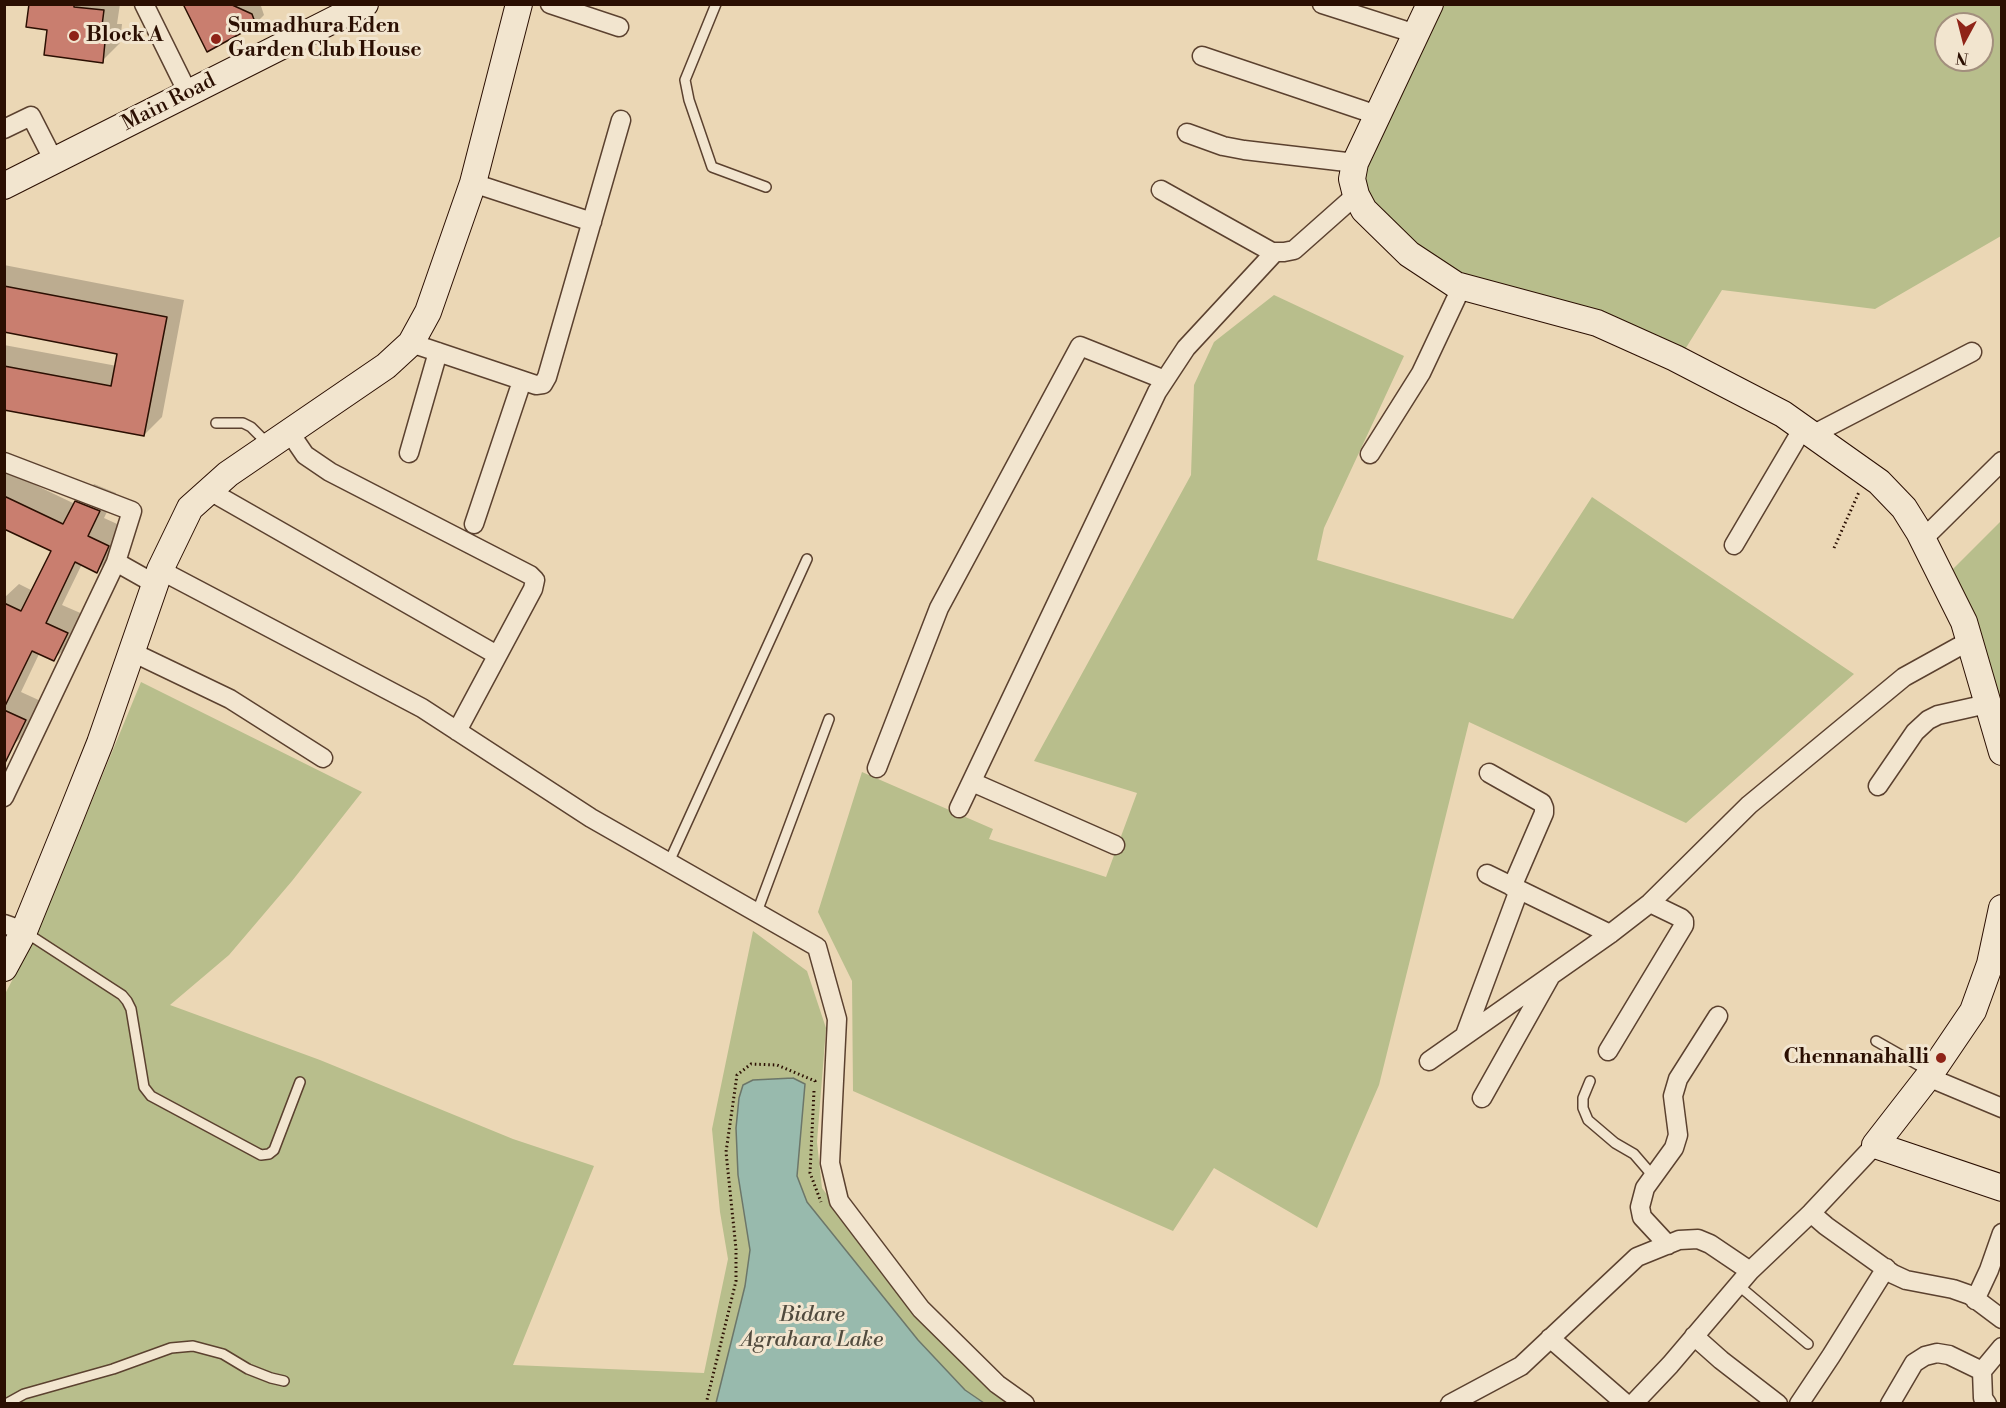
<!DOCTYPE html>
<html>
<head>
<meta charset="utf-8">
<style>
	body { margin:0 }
	#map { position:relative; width:2006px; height:1408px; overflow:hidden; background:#ebd7b5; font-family:"Libre Bodoni",serif }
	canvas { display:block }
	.frame { position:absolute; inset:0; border:6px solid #2b0f02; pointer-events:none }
	.north { position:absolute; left:1934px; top:12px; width:60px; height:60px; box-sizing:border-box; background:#f2e5cf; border:2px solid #a28f7d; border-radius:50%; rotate:187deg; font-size:16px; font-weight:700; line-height:24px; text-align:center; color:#2b0f02 }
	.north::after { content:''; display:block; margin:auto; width:21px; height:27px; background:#8f2418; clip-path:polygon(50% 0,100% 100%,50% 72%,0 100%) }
</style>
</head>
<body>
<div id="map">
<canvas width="2006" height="1408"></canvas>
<div class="frame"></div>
<div class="north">N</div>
</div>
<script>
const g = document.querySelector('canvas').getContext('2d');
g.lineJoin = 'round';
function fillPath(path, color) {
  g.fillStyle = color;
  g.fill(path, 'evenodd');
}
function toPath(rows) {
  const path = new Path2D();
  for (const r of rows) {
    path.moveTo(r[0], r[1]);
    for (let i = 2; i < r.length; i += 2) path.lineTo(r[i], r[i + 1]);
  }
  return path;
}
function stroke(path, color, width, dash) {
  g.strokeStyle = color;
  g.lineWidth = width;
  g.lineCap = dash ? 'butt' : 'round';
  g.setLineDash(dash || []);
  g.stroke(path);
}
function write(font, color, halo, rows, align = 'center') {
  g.font = font + ' "Libre Bodoni",serif';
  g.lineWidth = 6;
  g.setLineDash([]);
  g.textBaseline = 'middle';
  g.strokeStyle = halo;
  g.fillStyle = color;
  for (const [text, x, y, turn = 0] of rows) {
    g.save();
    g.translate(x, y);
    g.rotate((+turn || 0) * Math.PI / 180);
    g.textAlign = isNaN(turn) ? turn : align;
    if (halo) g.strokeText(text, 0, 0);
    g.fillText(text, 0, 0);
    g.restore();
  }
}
const green = toPath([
	[1435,5,2001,5,2001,236,1875,309,1722,290,1684,351,1541,299,1448,268,1371,206,1359,179],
	[1946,24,1982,24,1982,60,1946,60],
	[1274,295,1404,356,1324,528,1317,560,1513,619,1592,497,1854,674,1686,823,1469,722,1379,1085,1317,1228,1214,1168,1173,1231,853,1091,852,981,818,912,862,772,993,829,989,839,1106,877,1137,793,1034,761,1191,475,1194,385,1214,342],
	[2001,521,2001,720,1949,573],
	[141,682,362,792,292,881,229,955,170,1005,320,1060,513,1139,594,1166,513,1365,704,1373,728,1259,720,1212,712,1129,753,931,807,971,826,1028,817,1142,822,1188,921,1319,973,1375,1013,1403,984,1403,965,1390,918,1340,807,1202,797,1176,804,1084,736,1128,738,1175,750,1250,745,1286,716,1403,5,1404,5,994,39,929]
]);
const water = toPath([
	[793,1078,805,1084,797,1176,807,1202,918,1340,965,1390,984,1403,716,1403,745,1286,750,1250,738,1175,736,1128,739,1098,743,1085,753,1080,793,1078]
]);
const shadow = toPath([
	[31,4,120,4,117,24,122,24,120,43,102,61,49,29],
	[185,4,258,4,261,6,264,15,255,24],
	[4,265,184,300,162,417,144,435,4,408,4,345,117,366,119,353,4,331],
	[4,470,75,504,94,484,116,493,104,518,126,528,115,553,97,571,82,564,62,605,85,615,72,642,54,659,40,652,21,692,43,702,30,729,12,746,4,743,4,598,19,584,33,591,53,550,4,527]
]);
const building = toPath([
	[29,4,74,4,74,7,104,10,100,41,105,42,103,63,44,55,47,30,26,27,29,4],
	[183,4,230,4,252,14,256,25,207,52,183,4],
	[4,286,167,317,144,436,4,410,4,366,111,386,117,354,4,332,4,286],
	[4,496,63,524,75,501,100,511,88,536,109,546,97,573,75,562,46,623,68,633,54,661,32,651,4,708,4,603,21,611,51,551,4,529,4,496],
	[4,710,26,720,4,765,4,710]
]);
const path = toPath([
	[1834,548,1859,492],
	[814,1091,810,1173,821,1202],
	[706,1404,736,1281,736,1249,726,1152,737,1075,751,1064,777,1065,815,1081,815,1084]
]);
const lane = toPath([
	[716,4,685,80,689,100,712,167,766,187],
	[216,423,243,423,251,427,268,444],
	[669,862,807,559],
	[757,912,829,719],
	[25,932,122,995,127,1001,131,1009,144,1087,151,1096,261,1155,269,1154,274,1150,300,1082],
	[1876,1041,1929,1071],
	[1590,1081,1583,1098,1583,1108,1588,1120,1615,1143,1634,1154,1653,1176],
	[1738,1285,1808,1344],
	[6,1404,24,1394,113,1369,171,1348,193,1346,223,1354,248,1369,271,1378,284,1381]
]);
const street = toPath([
	[144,4,188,93],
	[550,4,619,27],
	[1322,4,1416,34],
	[1202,56,1377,115],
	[4,129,31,116,54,161],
	[1187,133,1223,146,1244,150,1355,163],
	[473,183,592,222],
	[1161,190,1272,252,1284,252,1294,250,1356,195],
	[411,343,536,385,543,384,547,377,621,120],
	[290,433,305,455,330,472,530,575,535,580,533,589,457,731],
	[1812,435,1972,352],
	[409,453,438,352],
	[1370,454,1421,373,1462,286],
	[4,462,132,511,116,562,4,797],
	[208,490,497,655],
	[474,524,522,381],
	[1923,539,2002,461],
	[1734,545,1803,428],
	[116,562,155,584],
	[160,570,422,708,591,818,817,947,837,1019,830,1163,839,1201,921,1309,997,1384,1025,1404],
	[132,652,230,699,323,758],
	[877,768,939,608,1080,346,1165,380],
	[1489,773,1542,803,1544,808,1544,813,1512,887],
	[972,782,1115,845],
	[1878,786,1915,732,1928,720,1938,715,1987,704],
	[959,808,1157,392,1186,348,1275,252],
	[1487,874,1610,934],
	[4,924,24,931],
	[1465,1035,1519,890],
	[1608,1051,1684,925,1684,921,1681,918,1650,903],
	[1429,1061,1610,934,1650,903,1749,805,1904,677,1969,641],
	[1928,1077,2002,1108],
	[1482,1098,1550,977],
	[1811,1213,1826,1226,1893,1274,1906,1280,1953,1289,1970,1295,2002,1319],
	[1668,1245,1642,1217,1640,1207,1645,1188,1674,1148,1678,1135,1673,1096,1678,1079,1718,1016],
	[1975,1300,1989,1270,2002,1233],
	[1694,1336,1721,1360,1778,1404],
	[1550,1338,1626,1404],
	[1982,1371,2002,1347],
	[1450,1404,1521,1366,1637,1257,1679,1240,1698,1239,1710,1244,1750,1271],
	[1633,1404,1670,1365,1750,1271,1811,1213,1875,1145],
	[1799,1404,1831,1356,1886,1268],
	[1890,1404,1914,1363,1925,1356,1937,1353,1949,1355,1982,1371,1983,1398,1987,1404]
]);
const secondary = toPath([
	[1430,4,1355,163,1352,179,1356,195,1364,210,1409,254,1456,285,1597,323,1675,358,1783,414,1879,482,1904,508,1919,532,1964,622,2002,752],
	[4,186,365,4],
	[2002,908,1990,964,1973,1011,1931,1073,1875,1145,2002,1188],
	[4,968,24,931,70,818,100,743,160,570,190,508,228,474,386,366,411,343,428,312,473,183,519,4]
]);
const markers = [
	[74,36,6,"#8f2418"],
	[216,39,6,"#8f2418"],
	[1941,1058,6,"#8f2418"]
];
const poiNames = [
	["Sumadhura Eden",228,27],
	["Garden Club House",228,51],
	["Block A",86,36],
	["Chennanahalli",1929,1058,"right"]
];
const streetNames = [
	["Main Road",169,103,-27]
];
const waterNames = [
	["Bidare",812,1316],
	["Agrahara Lake",812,1341]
];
fillPath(green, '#b8be8c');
fillPath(water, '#98baad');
stroke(water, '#6c7669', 1.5);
fillPath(shadow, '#0003');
fillPath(building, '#c97e6f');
stroke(building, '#2b0f02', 1.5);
stroke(lane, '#5b412f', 12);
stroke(street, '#5b412f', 21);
stroke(secondary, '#2b0f02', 28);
stroke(path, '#2b0f02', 3, [1.5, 3]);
stroke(lane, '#f2e5cf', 9);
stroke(street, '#f2e5cf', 18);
stroke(secondary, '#f2e5cf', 26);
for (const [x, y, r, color] of markers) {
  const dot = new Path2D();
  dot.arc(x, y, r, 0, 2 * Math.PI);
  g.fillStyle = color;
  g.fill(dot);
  stroke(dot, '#f2e5cf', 2);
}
write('bold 21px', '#2b0f02', '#f2e5cf', poiNames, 'left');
write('21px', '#2b0f02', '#f2e5cf', streetNames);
write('italic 22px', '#514b3e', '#f2e5cf', waterNames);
</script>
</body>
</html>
